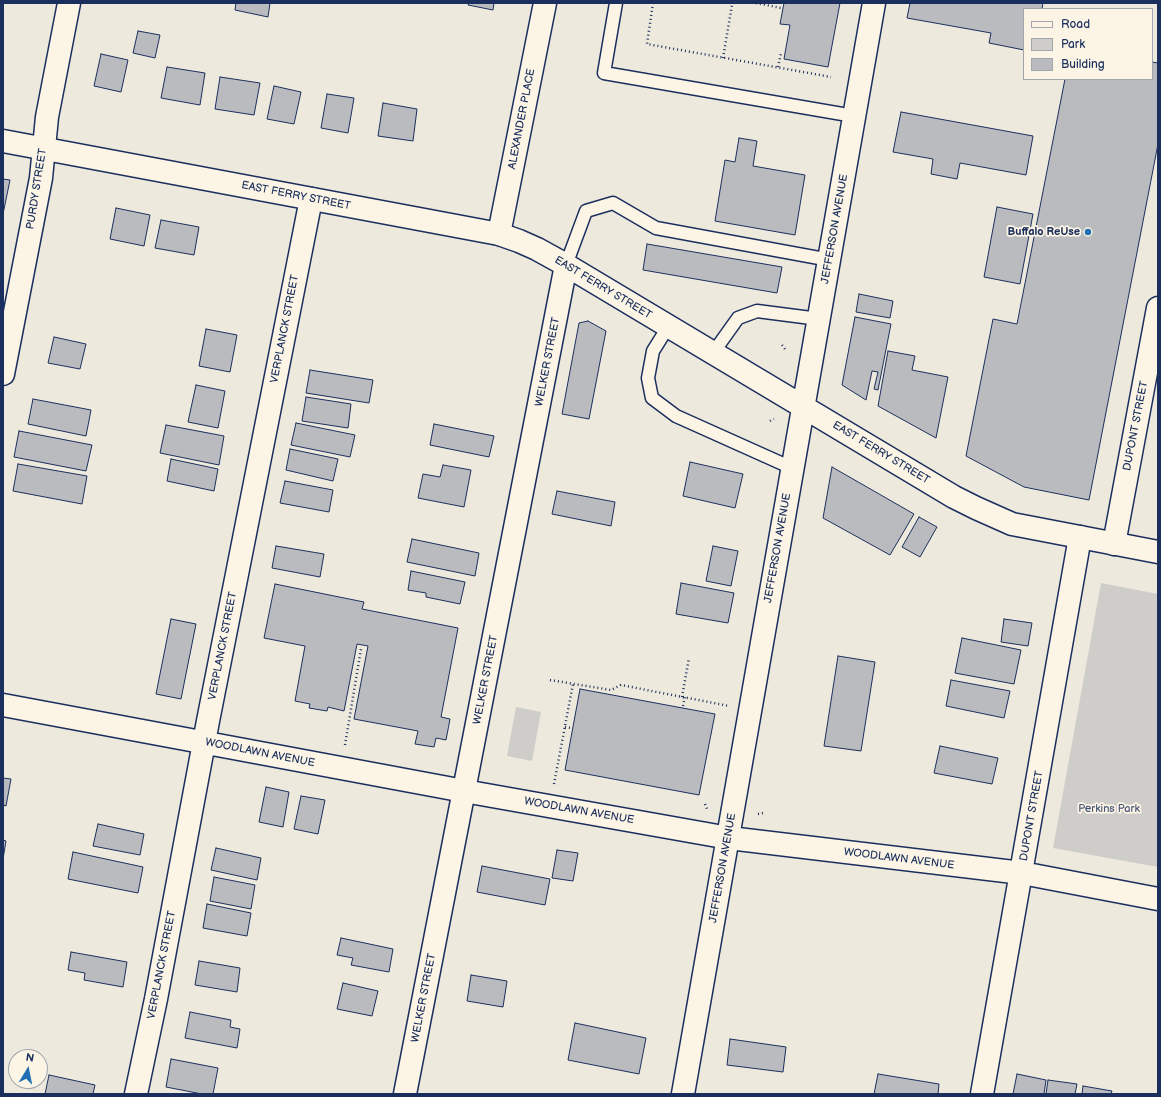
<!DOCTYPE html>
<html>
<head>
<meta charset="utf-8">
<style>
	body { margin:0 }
	#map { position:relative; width:1161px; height:1097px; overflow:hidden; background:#eee9dd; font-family:"Balsamiq Sans",sans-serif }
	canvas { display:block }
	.frame { position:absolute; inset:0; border:4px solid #1b2f5e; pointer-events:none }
	.legend { position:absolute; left:1023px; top:8px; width:130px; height:72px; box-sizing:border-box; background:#fcf5e5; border:1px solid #a2a6af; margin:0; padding:5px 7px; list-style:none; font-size:12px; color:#1b2f5e }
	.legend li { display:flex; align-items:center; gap:8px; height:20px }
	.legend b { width:20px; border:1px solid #a2a6af }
	.north { position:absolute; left:8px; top:1049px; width:40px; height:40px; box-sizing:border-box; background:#fcf5e5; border:1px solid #a2a6af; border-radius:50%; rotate:10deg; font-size:11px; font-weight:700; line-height:16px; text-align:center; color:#1b2f5e }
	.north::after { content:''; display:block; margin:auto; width:14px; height:18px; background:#1f6fb2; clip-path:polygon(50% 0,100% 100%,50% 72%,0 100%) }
</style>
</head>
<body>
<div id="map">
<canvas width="1161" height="1097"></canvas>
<div class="frame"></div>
<ul class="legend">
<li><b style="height:5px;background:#fcf5e5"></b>Road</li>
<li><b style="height:11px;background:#cfcdca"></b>Park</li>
<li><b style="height:11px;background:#babbbe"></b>Building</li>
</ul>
<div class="north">N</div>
</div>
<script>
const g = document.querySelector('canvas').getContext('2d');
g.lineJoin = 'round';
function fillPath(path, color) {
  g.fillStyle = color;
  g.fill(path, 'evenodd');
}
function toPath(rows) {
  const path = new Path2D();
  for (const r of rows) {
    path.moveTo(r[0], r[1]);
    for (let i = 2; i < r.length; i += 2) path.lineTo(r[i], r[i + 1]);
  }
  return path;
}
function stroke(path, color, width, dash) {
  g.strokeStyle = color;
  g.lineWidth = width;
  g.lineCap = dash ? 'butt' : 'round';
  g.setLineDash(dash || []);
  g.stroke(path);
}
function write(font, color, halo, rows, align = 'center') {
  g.font = font + ' "Balsamiq Sans",sans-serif';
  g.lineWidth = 3.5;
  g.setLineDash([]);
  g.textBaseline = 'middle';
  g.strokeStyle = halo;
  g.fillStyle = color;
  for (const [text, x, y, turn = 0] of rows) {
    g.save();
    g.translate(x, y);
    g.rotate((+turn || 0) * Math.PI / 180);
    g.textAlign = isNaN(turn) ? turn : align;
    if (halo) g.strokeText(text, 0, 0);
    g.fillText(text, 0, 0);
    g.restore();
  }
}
const green = toPath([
	[1101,583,1158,594,1158,867,1053,848],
	[516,707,541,712,532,761,507,756]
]);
const building = toPath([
	[236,3,270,3,268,17,235,10,236,3],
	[469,3,494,3,493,10,468,5,469,3],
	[782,3,840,3,828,67,784,59,790,25,780,24,784,3,782,3],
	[910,3,1043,3,1042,9,1024,9,1024,50,989,43,991,33,907,18,910,3],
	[138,31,160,35,155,58,133,53,138,31],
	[101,54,128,60,121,92,94,86,101,54],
	[1152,62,1158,63,1158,144,1089,500,1024,487,966,456,993,319,1017,324,1065,79,1152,79,1152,62],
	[167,67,205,73,200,105,161,98,167,67],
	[220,77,260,83,254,115,215,109,220,77],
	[274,86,301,92,294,124,267,119,274,86],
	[327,94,354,98,348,133,321,128,327,94],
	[383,103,417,109,413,141,378,136,383,103],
	[901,112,1033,136,1026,175,960,163,957,179,931,174,933,159,893,152,901,112],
	[739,138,757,141,753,166,805,175,795,235,715,221,725,160,735,162,739,138],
	[3,179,10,180,3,214,3,179],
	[997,207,1033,214,1020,284,984,277,997,207],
	[116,208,150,215,144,246,110,239,116,208],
	[161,220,199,227,194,255,155,248,161,220],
	[647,244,782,267,777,293,643,270,647,244],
	[859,294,893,301,890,318,856,312,859,294],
	[855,317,891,324,878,390,874,389,878,372,872,371,866,400,842,385,855,317],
	[588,321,606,331,589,419,562,414,579,323,588,321],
	[206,329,237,335,230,372,199,366,206,329],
	[54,337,86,344,80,369,48,363,54,337],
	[888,351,915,356,912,370,948,377,936,438,878,406,888,351],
	[310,370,373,380,369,403,306,393,310,370],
	[196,385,225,391,218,428,188,422,196,385],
	[306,397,351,404,348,428,302,421,306,397],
	[33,399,91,410,86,436,28,424,33,399],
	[296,423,355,435,350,457,291,445,296,423],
	[434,424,494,436,489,457,430,445,434,424],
	[166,425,224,436,219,465,160,453,166,425],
	[19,431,92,445,86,471,14,457,19,431],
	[290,449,338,459,333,481,286,470,290,449],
	[171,459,218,469,214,491,167,481,171,459],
	[690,462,743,474,735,508,683,496,690,462],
	[18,464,87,476,82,504,13,491,18,464],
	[443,465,471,470,464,507,418,498,423,474,440,477,443,465],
	[832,467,914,514,890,555,823,518,832,467],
	[285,481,333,490,329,512,280,503,285,481],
	[557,491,615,502,611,526,552,514,557,491],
	[919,517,937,527,920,557,902,547,919,517],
	[412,539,479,553,475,576,407,562,412,539],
	[276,546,324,554,320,577,272,568,276,546],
	[713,546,738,551,731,586,706,581,713,546],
	[411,571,465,582,460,604,426,597,426,593,408,590,411,571],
	[681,583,734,593,728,623,676,614,681,583],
	[275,584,364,602,362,609,458,628,441,717,450,719,446,740,436,738,434,747,415,744,418,731,354,719,368,646,357,644,344,711,328,707,327,711,309,708,310,704,295,701,305,646,264,638,275,584],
	[171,619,196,624,181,699,156,694,171,619],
	[1004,619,1032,623,1028,646,1001,642,1004,619],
	[962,638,1021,650,1014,684,955,673,962,638],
	[838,656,875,662,861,751,824,746,838,656],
	[951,680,1010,691,1004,718,946,706,951,680],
	[580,689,715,714,699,795,565,770,580,689],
	[940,746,998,758,992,784,934,773,940,746],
	[3,778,11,779,6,806,3,805,3,778],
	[266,787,289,792,283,827,259,822,266,787],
	[301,796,325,800,318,834,294,829,301,796],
	[98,824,144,834,140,855,93,846,98,824],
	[3,840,6,841,3,859,3,840],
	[216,848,261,858,257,880,211,870,216,848],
	[557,850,578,853,573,881,552,878,557,850],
	[73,852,143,867,138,893,68,879,73,852],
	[482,866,550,879,545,905,477,892,482,866],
	[214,877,255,885,251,909,210,901,214,877],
	[207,904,251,913,247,936,203,928,207,904],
	[341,938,393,949,389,972,351,965,353,958,337,955,341,938],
	[71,952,127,962,123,987,84,980,85,973,68,970,71,952],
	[199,961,240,968,237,992,195,985,199,961],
	[471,975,507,981,503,1007,467,1001,471,975],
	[343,983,378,991,372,1016,337,1009,343,983],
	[190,1012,231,1020,230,1027,240,1029,237,1048,185,1038,190,1012],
	[575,1023,646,1038,639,1074,568,1060,575,1023],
	[730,1039,786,1047,783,1072,727,1065,730,1039],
	[171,1059,218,1068,213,1094,202,1094,166,1087,171,1059],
	[878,1074,939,1084,938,1094,874,1094,878,1074],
	[1017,1074,1046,1080,1044,1094,1013,1094,1017,1074],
	[49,1075,95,1085,93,1094,45,1094,49,1075],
	[1048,1080,1077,1084,1075,1094,1046,1094,1048,1080],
	[1083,1086,1112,1091,1111,1094,1082,1094,1083,1086]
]);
const path = toPath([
	[653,3,647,44,831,77],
	[756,3,781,8],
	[723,58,732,5,734,3],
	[778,67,781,53],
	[782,345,785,349],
	[770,421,774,419],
	[550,680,611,690,621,685,729,706],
	[682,697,689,658],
	[683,706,685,697],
	[565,727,571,728],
	[345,745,361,649],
	[554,784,573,684],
	[705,804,707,809],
	[758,814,763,813]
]);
const lane = toPath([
	[616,3,604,73,854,116],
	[566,265,586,211,613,203,656,228,830,260],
	[668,327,653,351,648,378,652,398,676,416,792,468],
	[713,353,738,318,757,311,819,319]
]);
const street = toPath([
	[499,234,545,3],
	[3,374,41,178,47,117,69,3],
	[1114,544,1158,308],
	[3,705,464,791,729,838,1022,873,1158,899],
	[136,1094,156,999,208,721,311,199],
	[405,1094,566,265],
	[982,1094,1080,537]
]);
const secondary = toPath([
	[3,141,499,234,519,241,537,249,566,265,954,497,976,508,1012,524,1158,552],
	[683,1094,874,3]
]);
const markers = [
	[1088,232,4,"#1f6fb2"]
];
const streetNames = [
	["ALEXANDER PLACE",522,119,-79],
	["PURDY STREET",37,189,-81],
	["EAST FERRY STREET",296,196,11],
	["JEFFERSON AVENUE",835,229,-80],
	["EAST FERRY STREET",603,288,31],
	["VERPLANCK STREET",285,329,-79],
	["WELKER STREET",548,362,-79],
	["DUPONT STREET",1136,426,-79],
	["EAST FERRY STREET",881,453,31],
	["JEFFERSON AVENUE",778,548,-80],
	["VERPLANCK STREET",223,646,-79],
	["WELKER STREET",486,680,-79],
	["WOODLAWN AVENUE",260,753,11],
	["WOODLAWN AVENUE",579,811,10],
	["DUPONT STREET",1032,816,-80],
	["WOODLAWN AVENUE",899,859,7],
	["JEFFERSON AVENUE",723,868,-80],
	["VERPLANCK STREET",162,965,-79],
	["WELKER STREET",424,998,-79]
];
const poiNames = [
	["Buffalo ReUse",1080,232]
];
const parkNames = [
	["Perkins Park",1109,809]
];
fillPath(green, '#cfcdca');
fillPath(building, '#babbbe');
stroke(building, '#1b2f5e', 1);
stroke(lane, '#1b2f5e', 15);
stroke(street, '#1b2f5e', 25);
stroke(secondary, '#1b2f5e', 25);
stroke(path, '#1b2f5e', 2.5, [1, 3]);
stroke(lane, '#fcf5e5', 12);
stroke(street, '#fcf5e5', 22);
stroke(secondary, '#fcf5e5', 22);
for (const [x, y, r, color] of markers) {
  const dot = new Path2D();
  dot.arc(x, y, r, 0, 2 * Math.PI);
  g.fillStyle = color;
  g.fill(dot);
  stroke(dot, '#fcf5e5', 1.5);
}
write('11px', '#1b2f5e', '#fcf5e5', streetNames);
write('bold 11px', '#1b2f5e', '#fcf5e5', poiNames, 'right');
write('11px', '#485679', '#fcf5e5', parkNames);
</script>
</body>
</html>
